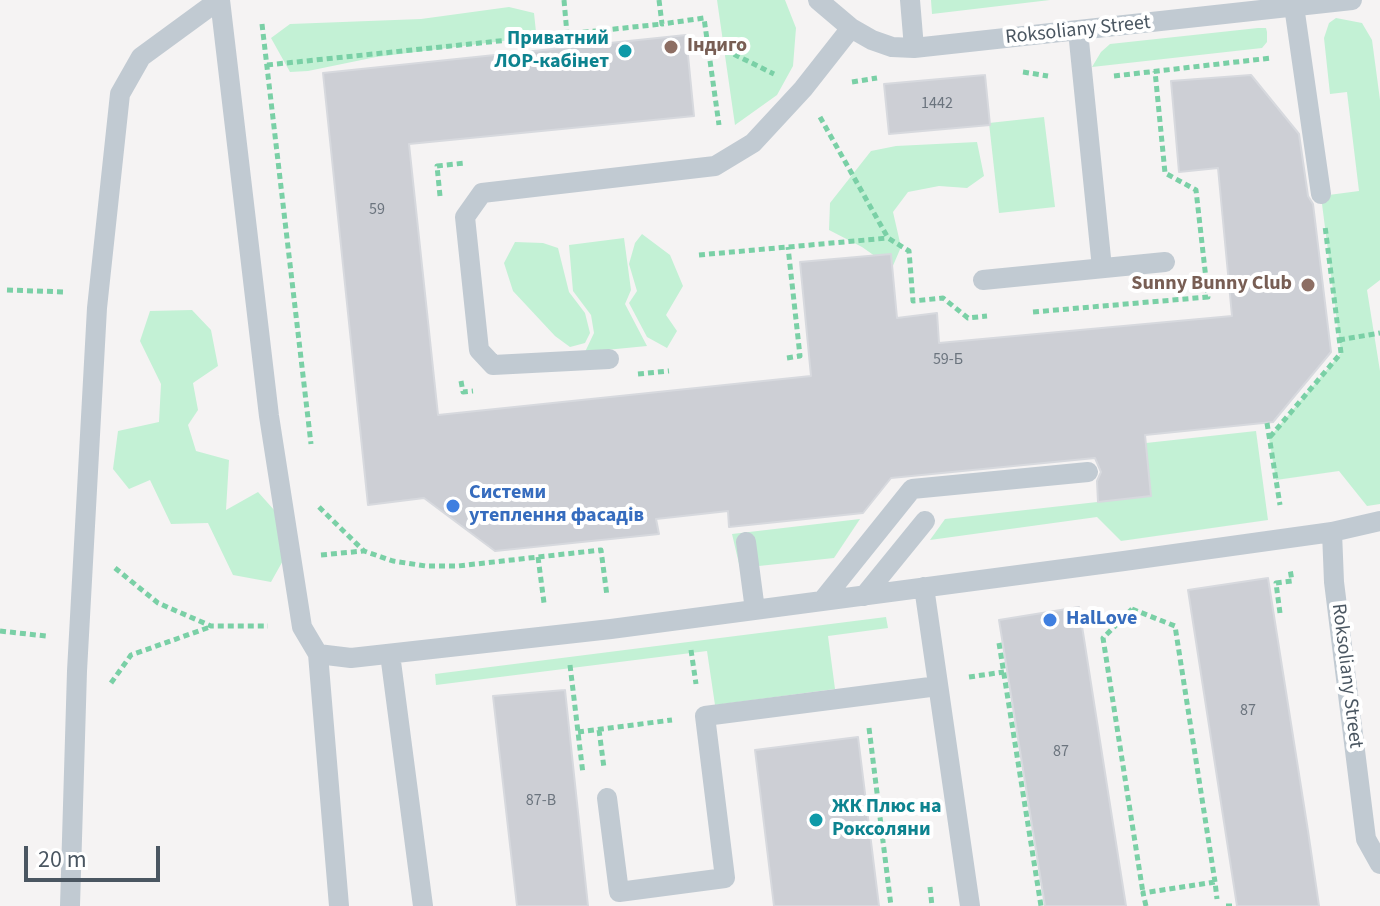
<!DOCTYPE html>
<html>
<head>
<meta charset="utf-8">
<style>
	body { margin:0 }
	#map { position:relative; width:1380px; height:906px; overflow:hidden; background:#f5f3f3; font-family:"Source Sans 3",sans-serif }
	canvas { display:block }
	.scale { position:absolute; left:24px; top:846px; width:136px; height:36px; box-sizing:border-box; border:4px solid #4a5661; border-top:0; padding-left:10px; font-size:24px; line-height:28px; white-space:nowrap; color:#4a5661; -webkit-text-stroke:6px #fff; paint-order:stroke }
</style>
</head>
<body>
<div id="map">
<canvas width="1380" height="906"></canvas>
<div class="scale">20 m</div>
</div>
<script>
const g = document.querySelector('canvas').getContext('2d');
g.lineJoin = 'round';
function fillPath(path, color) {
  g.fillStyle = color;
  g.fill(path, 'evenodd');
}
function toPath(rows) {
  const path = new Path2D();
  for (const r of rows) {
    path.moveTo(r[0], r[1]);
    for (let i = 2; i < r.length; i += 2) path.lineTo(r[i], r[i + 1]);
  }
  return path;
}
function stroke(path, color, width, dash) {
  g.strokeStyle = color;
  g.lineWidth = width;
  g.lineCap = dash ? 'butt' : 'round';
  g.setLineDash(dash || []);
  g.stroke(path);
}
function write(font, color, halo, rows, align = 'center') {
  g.font = font + ' "Source Sans 3",sans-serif';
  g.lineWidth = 8;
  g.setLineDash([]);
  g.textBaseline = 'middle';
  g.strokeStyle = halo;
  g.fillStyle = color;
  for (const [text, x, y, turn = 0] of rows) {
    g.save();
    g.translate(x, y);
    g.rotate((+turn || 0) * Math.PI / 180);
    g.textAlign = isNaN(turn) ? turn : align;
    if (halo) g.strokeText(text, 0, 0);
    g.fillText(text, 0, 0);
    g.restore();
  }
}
const green = toPath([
	[717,0,785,0,796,28,793,66,777,95,735,125],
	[931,0,1050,0,932,14],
	[509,7,534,13,536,32,511,40,376,57,308,71,290,72,271,38,290,24,421,19],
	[1336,18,1362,23,1372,40,1380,100,1380,280,1367,290,1380,371,1380,504,1367,506,1339,471,1276,480,1269,438,1341,353,1321,196,1359,191,1347,92,1330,94,1324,38,1329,23],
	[1258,28,1266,28,1267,32,1267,42,1262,48,1092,67,1101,52,1110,44],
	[1044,117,1055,207,999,213,989,123],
	[977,142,984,176,967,188,939,186,908,192,893,212,901,247,892,268,862,247,829,230,830,203,871,151,896,146],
	[642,234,670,255,683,286,666,315,677,331,667,348,647,337,629,303,637,291,629,264,635,243],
	[624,238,631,290,625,304,647,346,585,352,594,333,591,315,573,291,569,245],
	[515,242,543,243,558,248,569,292,585,313,590,333,585,343,570,347,555,336,513,291,504,263],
	[192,310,211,330,218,366,193,383,198,410,188,425,196,451,229,460,226,510,258,492,275,511,285,557,271,582,233,575,208,523,171,524,150,480,129,489,113,469,118,431,159,422,161,384,140,341,150,311],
	[1256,431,1268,520,1121,541,1097,517,930,540,945,519,1151,496,1146,443],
	[860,519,834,558,740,568,732,534],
	[886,617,888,628,828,636,835,689,715,705,707,651,436,685,435,674]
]);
const building = toPath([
	[686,35,694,116,409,144,438,415,811,376,800,262,891,254,897,318,937,313,939,343,1232,316,1218,168,1179,172,1171,81,1251,75,1299,134,1308,196,1313,204,1331,352,1273,422,1145,435,1151,496,1098,502,1097,481,1101,472,1095,458,891,478,863,513,729,527,728,511,656,519,659,534,495,551,424,498,368,505,323,73,686,35],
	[985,75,990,125,889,134,884,84,985,75],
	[1268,578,1308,831,1319,906,1237,906,1188,590,1268,578],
	[1079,607,1119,862,1126,906,1045,906,1040,875,999,620,1079,607],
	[565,690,588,906,517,906,493,696,565,690],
	[858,737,879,906,774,906,755,750,858,737]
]);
const path = toPath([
	[564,0,567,34,662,24],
	[659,0,662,24,704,18,719,125],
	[262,24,311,444],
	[707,41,774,74],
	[267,65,567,34,569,47],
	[1023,72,1048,76],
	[1114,76,1271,58],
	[852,82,877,78],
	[820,117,888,238,909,251,913,301,943,298,968,318,987,316],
	[440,196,437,166,465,163],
	[699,255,888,238],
	[7,290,66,292],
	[1033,312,1208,297,1196,190,1165,173,1155,71],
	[1339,340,1380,333],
	[787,358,800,356,788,247],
	[638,374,669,371],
	[461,381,463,392,473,391],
	[1267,423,1280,505],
	[1270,437,1341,353,1325,226],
	[319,507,364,551,393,561,426,566,458,566,601,550,607,596],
	[321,555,363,551],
	[538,557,544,603],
	[115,568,158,603,211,626,268,626],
	[1132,609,1175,626,1215,882],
	[1132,609,1103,638,1143,893],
	[1280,613,1276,583,1292,581,1290,569],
	[0,631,46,636],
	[999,643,1041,906],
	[691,650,696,684],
	[570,665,583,774],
	[969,677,1004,672],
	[111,683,131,655,210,627],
	[869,728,891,906],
	[599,730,604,768],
	[578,732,672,720],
	[930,887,932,906],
	[1146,906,1143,893,1215,882,1217,899],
	[1226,906,1235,906]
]);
const lane = toPath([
	[220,0,269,416,302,627,318,654,339,906],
	[818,0,851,28,872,40,892,47,914,48,1352,0],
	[910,0,914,48],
	[1294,6,1321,194],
	[1078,31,1102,268],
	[983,280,1165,262],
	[609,359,493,365,479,350,465,217,482,193,715,166,753,143,803,89,851,28],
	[1332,532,1334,582,1366,839,1380,864],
	[746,542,755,610],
	[924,587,970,906],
	[864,596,925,521],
	[822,601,912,489,1088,472],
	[318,654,351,658,611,629,1124,561,1332,532,1380,521],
	[390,654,423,906],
	[607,798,619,892,725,878,705,716,938,686],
	[70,906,77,671,97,308,120,94,141,57,219,0]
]);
const markers = [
	[671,47,8,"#8d6e63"],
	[625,51,8,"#0f9aa8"],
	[1308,285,8,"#8d6e63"],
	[453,506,8,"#3f7fe0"],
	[1050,620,8,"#3f7fe0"],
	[816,820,8,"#0f9aa8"]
];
const numberNames = [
	["1442",937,104],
	["59",377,210],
	["59-Б",948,360],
	["87",1248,711],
	["87",1061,752],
	["87-В",541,801]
];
const streetNames = [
	["Roksoliany Street",1078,31,-6],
	["Roksoliany Street",1346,676,83]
];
const cultureNames = [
	["Приватний",609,40],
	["ЛОР-кабінет",609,63],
	["ЖК Плюс на",832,808,"left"],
	["Роксоляни",832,831,"left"]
];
const educationNames = [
	["Індиго",687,47],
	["Sunny Bunny Club",1292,285,"right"]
];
const shopNames = [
	["Системи",469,494],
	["утеплення фасадів",469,517],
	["HalLove",1066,620]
];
fillPath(green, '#c3f1d5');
fillPath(building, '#cdcfd5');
stroke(building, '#d7d9de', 2);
stroke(path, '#7ad0a6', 5, [6, 4]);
stroke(lane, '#c1cad2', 20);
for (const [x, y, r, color] of markers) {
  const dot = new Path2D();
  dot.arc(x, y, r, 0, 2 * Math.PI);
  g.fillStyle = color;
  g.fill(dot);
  stroke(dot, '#fff', 3);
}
write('16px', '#6b747e', null, numberNames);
write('20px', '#4a5661', '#fff', streetNames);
write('bold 20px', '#0d838f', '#fff', cultureNames, 'right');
write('bold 20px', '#785e54', '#fff', educationNames, 'left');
write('bold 20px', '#366cbe', '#fff', shopNames, 'left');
</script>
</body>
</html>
